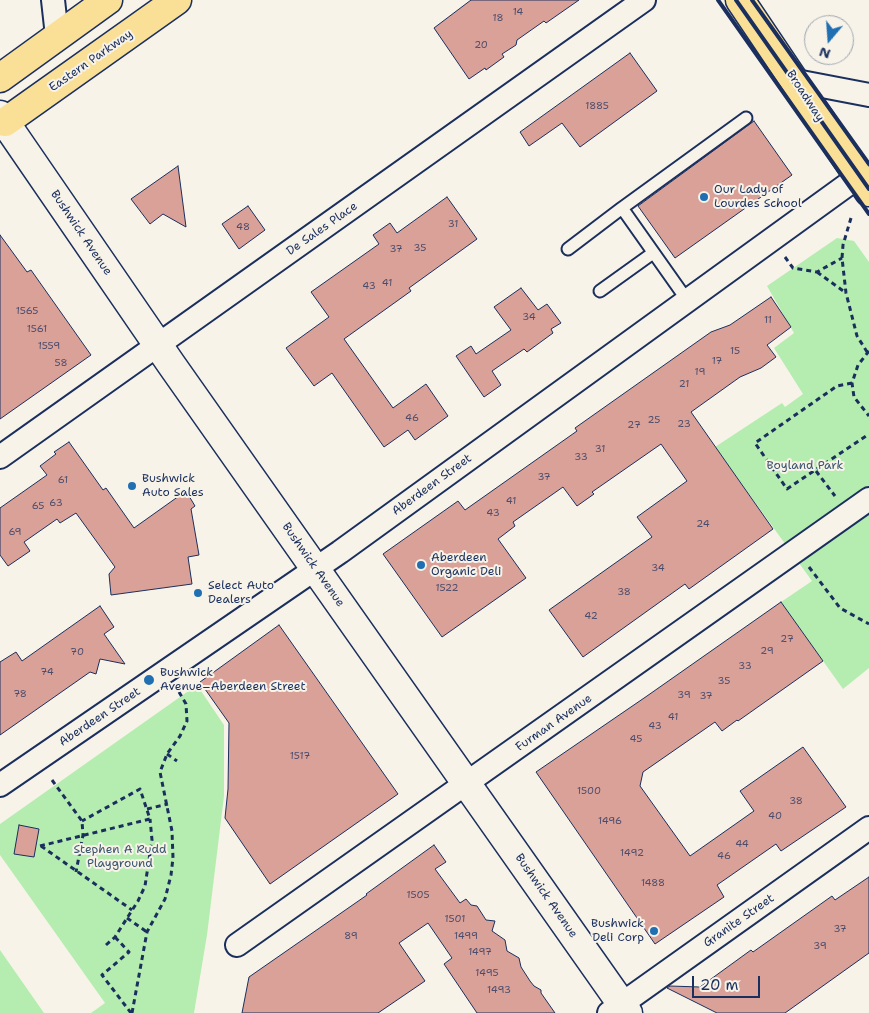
<!DOCTYPE html>
<html>
<head>
<meta charset="utf-8">
<style>
	body { margin:0 }
	#map { position:relative; width:869px; height:1013px; overflow:hidden; background:#f7f3e8; font-family:"Shantell Sans",sans-serif }
	canvas { display:block }
	.north { position:absolute; left:804px; top:15px; width:50px; height:50px; box-sizing:border-box; background:#f7f3e8; border:1px solid #9fa5b1; border-radius:50%; rotate:198deg; font-size:14px; font-weight:700; line-height:20px; text-align:center; color:#1b2f5e }
	.north::after { content:''; display:block; margin:auto; width:18px; height:22px; background:#1f6fb2; clip-path:polygon(50% 0,100% 100%,50% 72%,0 100%) }
	.scale { position:absolute; left:692px; top:976px; width:68px; height:22px; box-sizing:border-box; border:2px solid #1b2f5e; border-top:0; padding-left:6px; font-size:15px; line-height:18px; white-space:nowrap; color:#1b2f5e; -webkit-text-stroke:4px #f7f3e8; paint-order:stroke }
</style>
</head>
<body>
<div id="map">
<canvas width="869" height="1013"></canvas>
<div class="north">N</div>
<div class="scale">20 m</div>
</div>
<script>
const g = document.querySelector('canvas').getContext('2d');
g.lineJoin = 'round';
function fillPath(path, color) {
  g.fillStyle = color;
  g.fill(path, 'evenodd');
}
function toPath(rows) {
  const path = new Path2D();
  for (const r of rows) {
    path.moveTo(r[0], r[1]);
    for (let i = 2; i < r.length; i += 2) path.lineTo(r[i], r[i + 1]);
  }
  return path;
}
function stroke(path, color, width, dash) {
  g.strokeStyle = color;
  g.lineWidth = width;
  g.lineCap = dash ? 'butt' : 'round';
  g.setLineDash(dash || []);
  g.stroke(path);
}
function write(font, color, halo, rows, align = 'center') {
  g.font = font + ' "Shantell Sans",sans-serif';
  g.lineWidth = 4;
  g.setLineDash([]);
  g.textBaseline = 'middle';
  g.strokeStyle = halo;
  g.fillStyle = color;
  for (const [text, x, y, turn = 0] of rows) {
    g.save();
    g.translate(x, y);
    g.rotate((+turn || 0) * Math.PI / 180);
    g.textAlign = isNaN(turn) ? turn : align;
    if (halo) g.strokeText(text, 0, 0);
    g.fillText(text, 0, 0);
    g.restore();
  }
}
const green = toPath([
	[837,238,854,241,869,262,869,668,843,689,781,602,812,581,715,447,782,403,785,407,803,394,774,348,794,333,767,286],
	[197,685,224,725,224,796,207,935,194,1013,91,1013,105,1003,0,855,0,824],
	[0,950,44,1013,0,1013]
]);
const building = toPath([
	[471,0,579,0,546,23,544,21,517,40,516,45,502,54,504,57,486,70,485,68,469,79,434,28,471,0],
	[630,53,657,91,580,147,562,123,529,146,520,132,630,53],
	[754,121,792,175,675,258,638,206,754,121],
	[178,166,186,227,163,214,150,224,131,199,178,166],
	[447,197,477,239,409,288,411,291,344,339,393,408,426,384,448,416,415,440,408,430,384,447,332,373,314,386,286,348,329,317,311,292,379,244,373,235,390,223,397,233,447,197],
	[248,206,265,230,239,249,222,224,248,206],
	[0,235,27,272,31,270,91,355,0,419,0,235],
	[521,288,538,310,547,304,561,323,551,329,553,333,527,352,524,349,492,371,501,385,484,397,456,356,471,346,476,354,511,330,494,307,521,288],
	[771,297,791,327,767,345,776,357,761,368,740,377,691,412,773,529,689,589,685,584,583,657,549,610,652,537,637,517,687,481,661,444,592,492,594,494,577,506,563,487,513,522,515,526,498,539,526,578,442,637,383,554,458,501,465,510,577,431,575,428,711,332,730,325,771,297],
	[69,442,103,490,106,488,134,528,186,491,195,506,191,509,199,555,188,557,192,584,111,595,109,574,115,567,76,513,60,523,57,519,24,542,30,551,8,566,0,555,0,508,47,475,40,466,56,454,54,452,69,442],
	[781,602,823,661,738,721,737,720,722,731,715,722,643,772,640,786,690,856,754,811,740,791,803,747,846,807,781,851,776,844,717,885,724,897,655,944,536,772,647,696,781,602],
	[100,606,114,627,104,634,125,664,100,659,96,674,90,672,0,735,0,662,16,652,22,661,100,606],
	[279,625,398,794,270,884,225,818,228,789,229,723,200,682,279,625],
	[19,825,39,829,34,857,14,854,19,825],
	[434,845,446,862,435,869,460,903,466,899,471,905,477,906,486,920,495,921,492,931,505,940,507,951,519,958,521,967,530,981,534,986,541,990,541,993,555,1013,477,1013,444,964,452,958,428,923,399,943,425,981,378,1013,242,1013,249,977,367,895,366,894,434,845],
	[869,877,869,953,785,1013,717,1013,667,988,670,986,700,987,751,950,753,952,832,896,835,900,869,877]
]);
const path = toPath([
	[851,218,843,245,842,258,846,293,857,336,869,355],
	[785,257,793,268,817,272,842,258],
	[817,272,846,293],
	[869,351,858,365,852,383,854,397,869,416],
	[852,383,837,386,755,443,787,489,869,434],
	[816,471,835,496],
	[809,567,840,608,869,624],
	[167,754,177,761],
	[52,780,82,821,83,835,76,872],
	[147,809,168,804],
	[40,846,150,819,140,789,82,821],
	[41,846,132,910],
	[127,918,147,932],
	[115,937,129,952,102,975,131,1013],
	[106,945,115,937,138,901,145,886,152,840,150,819],
	[132,1013,147,932,165,899,171,875,173,858,172,831,160,772,167,754,180,736,187,721,186,704,179,692]
]);
const lane = toPath([
	[568,249,622,208],
	[600,291,653,253],
	[687,300,622,208,746,118]
]);
const street = toPath([
	[53,0,57,36],
	[796,81,869,95],
	[0,457,644,0],
	[0,785,340,552,858,177],
	[237,945,869,499],
	[609,1013,869,828]
]);
const secondary = toPath([
	[0,115,171,364,628,1013]
]);
const primary = toPath([
	[740,0,869,192],
	[0,78,108,0],
	[5,122,177,0]
]);
const rail = toPath([
	[718,0,869,214],
	[736,0,869,189],
	[752,0,869,164]
]);
const markers = [
	[704,197,5,"#1f6fb2"],
	[132,486,5,"#1f6fb2"],
	[421,565,5,"#1f6fb2"],
	[198,593,5,"#1f6fb2"],
	[149,680,6,"#1f6fb2"],
	[654,931,5,"#1f6fb2"]
];
const numberNames = [
	["14",518,12],
	["18",498,18],
	["20",481,45],
	["1885",597,106],
	["31",453,224],
	["48",243,227],
	["35",420,248],
	["37",396,249],
	["41",387,283],
	["43",369,286],
	["1565",27,311],
	["34",529,317],
	["11",768,320],
	["1561",37,329],
	["1559",49,346],
	["15",735,351],
	["17",717,361],
	["58",61,363],
	["19",700,372],
	["21",684,384],
	["46",412,418],
	["25",654,420],
	["23",684,424],
	["27",634,425],
	["31",600,449],
	["33",581,457],
	["37",544,477],
	["61",63,480],
	["41",511,501],
	["63",56,503],
	["65",38,506],
	["43",493,513],
	["24",703,524],
	["69",15,532],
	["34",658,568],
	["1522",447,588],
	["38",624,592],
	["42",591,616],
	["27",787,639],
	["29",767,651],
	["70",77,652],
	["33",745,666],
	["74",47,672],
	["35",724,681],
	["78",20,694],
	["39",684,695],
	["37",706,696],
	["41",673,717],
	["43",655,726],
	["45",636,739],
	["1517",300,756],
	["1500",589,791],
	["38",796,801],
	["40",775,816],
	["1496",610,821],
	["44",742,844],
	["1492",632,853],
	["46",724,856],
	["1488",653,883],
	["1505",418,895],
	["1501",455,919],
	["37",840,929],
	["89",351,936],
	["1499",466,936],
	["39",820,946],
	["1497",480,952],
	["1495",487,973],
	["1493",499,990]
];
const streetNames = [
	["Eastern Parkway",91,61,-35],
	["Broadway",805,96,57],
	["De Sales Place",322,229,-35],
	["Bushwick Avenue",81,233,56],
	["Aberdeen Street",432,485,-36],
	["Bushwick Avenue",313,565,55],
	["Aberdeen Street",100,717,-34],
	["Furman Avenue",554,723,-35],
	["Bushwick Avenue",546,896,55],
	["Granite Street",739,921,-35]
];
const poiNames = [
	["Our Lady of",714,190],
	["Lourdes School",714,204],
	["Bushwick",142,479],
	["Auto Sales",142,493],
	["Aberdeen",431,558],
	["Organic Deli",431,572],
	["Select Auto",208,586],
	["Dealers",208,600],
	["Bushwick",160,673],
	["Avenue–Aberdeen Street",160,687],
	["Bushwick",644,924,"right"],
	["Deli Corp",644,938,"right"]
];
const parkNames = [
	["Boyland Park",805,466],
	["Stephen A Rudd",120,850],
	["Playground",120,864]
];
fillPath(green, '#b5edb0');
fillPath(building, '#daa198');
stroke(building, '#1b2f5e', 1);
stroke(lane, '#1b2f5e', 15);
stroke(street, '#1b2f5e', 26);
stroke(secondary, '#1b2f5e', 31);
stroke(primary, '#1b2f5e', 31);
stroke(path, '#1b2f5e', 3, [5, 4]);
stroke(lane, '#f7f3e8', 11);
stroke(street, '#f7f3e8', 22);
stroke(secondary, '#f7f3e8', 28);
stroke(primary, '#fadf96', 28);
stroke(rail, '#1b2f5e', 4);
for (const [x, y, r, color] of markers) {
  const dot = new Path2D();
  dot.arc(x, y, r, 0, 2 * Math.PI);
  g.fillStyle = color;
  g.fill(dot);
  stroke(dot, '#f7f3e8', 2);
}
write('10px', '#4b4c6c', null, numberNames);
write('12px', '#1b2f5e', '#f7f3e8', streetNames);
write('12px', '#1b2f5e', '#f7f3e8', poiNames, 'left');
write('12px', '#3a556e', '#f7f3e8', parkNames);
</script>
</body>
</html>
